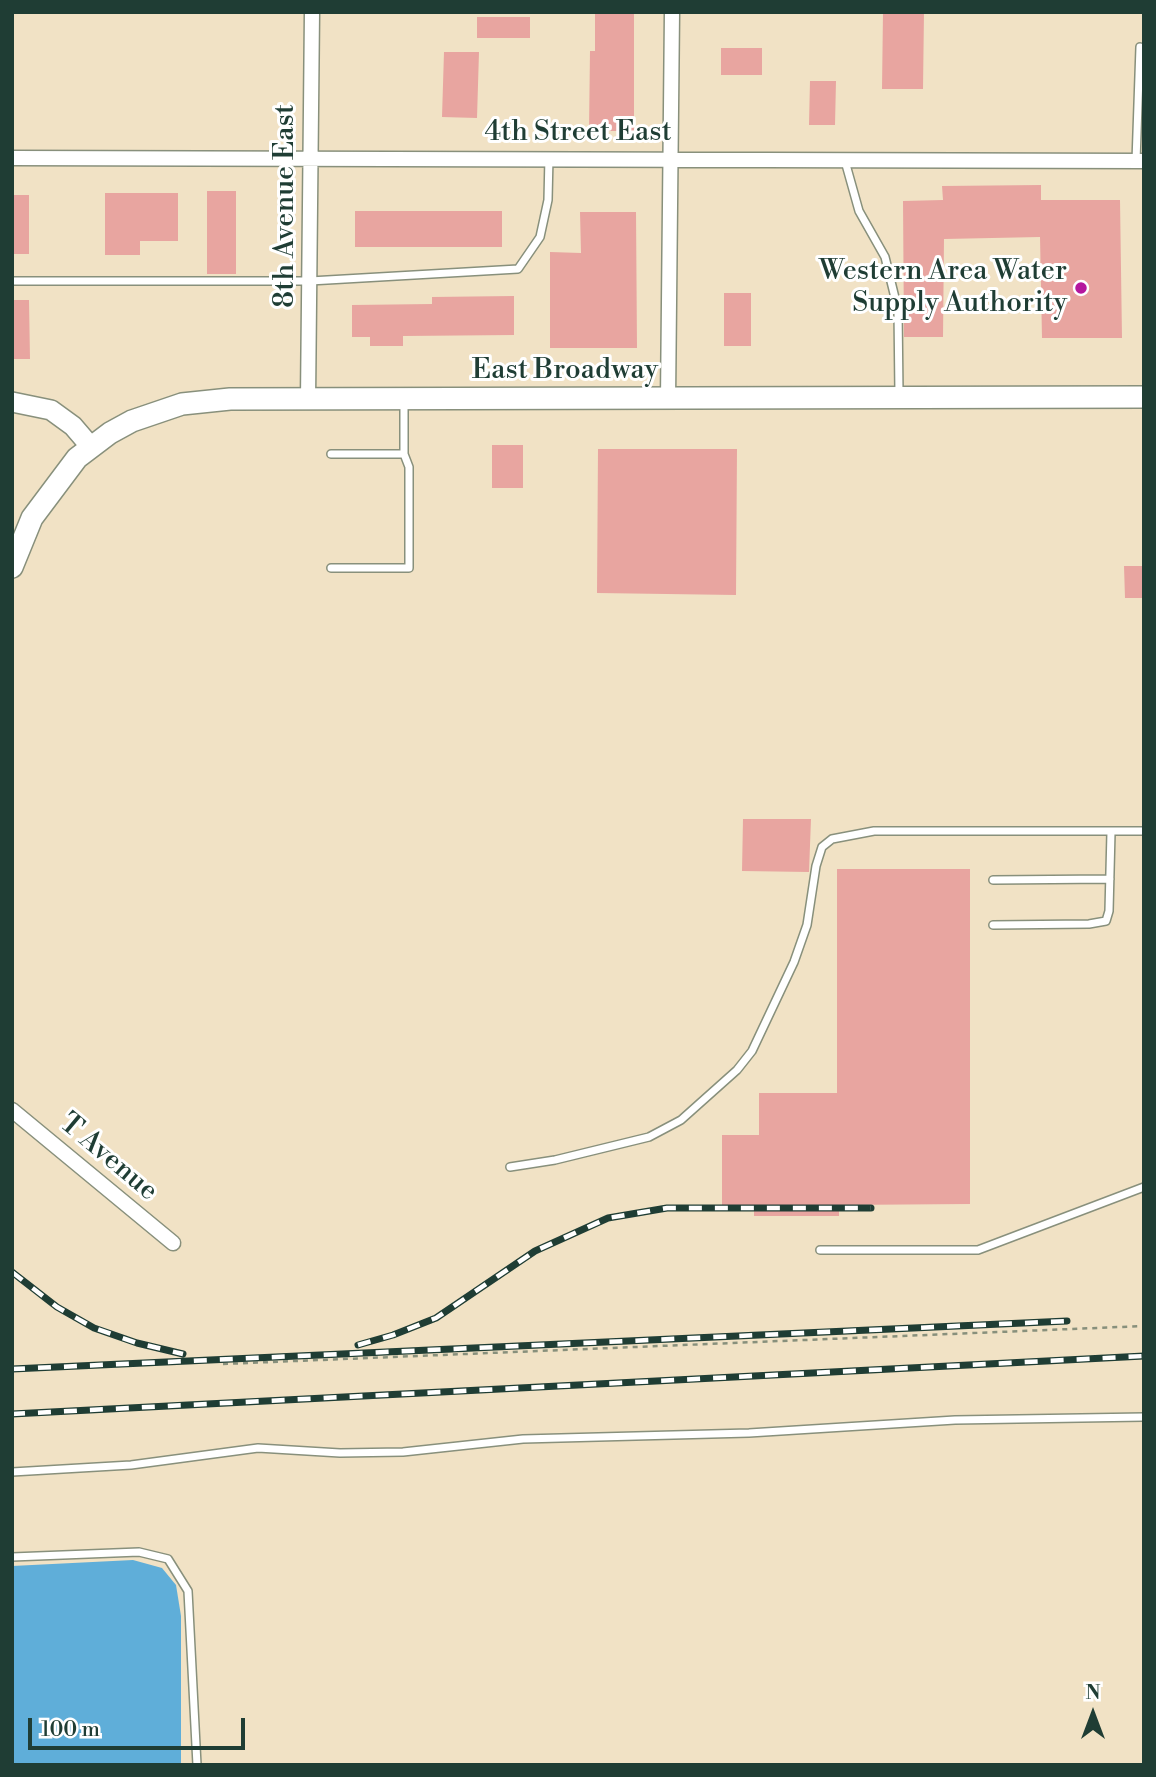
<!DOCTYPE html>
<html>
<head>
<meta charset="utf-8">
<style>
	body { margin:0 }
	#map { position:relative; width:1156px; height:1777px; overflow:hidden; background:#f1e2c5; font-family:"Libre Bodoni",serif }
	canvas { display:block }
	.frame { position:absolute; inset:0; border:14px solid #1f3d34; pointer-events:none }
	.north { position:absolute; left:1058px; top:1679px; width:70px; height:70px; -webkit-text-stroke:5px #fff; paint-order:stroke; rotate:0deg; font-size:19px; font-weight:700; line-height:28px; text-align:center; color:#1f3d34 }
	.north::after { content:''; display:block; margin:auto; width:24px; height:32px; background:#1f3d34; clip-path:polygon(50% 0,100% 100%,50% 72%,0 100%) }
	.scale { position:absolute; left:28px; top:1718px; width:217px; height:32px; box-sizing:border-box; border:4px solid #1f3d34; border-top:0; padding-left:9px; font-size:21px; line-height:24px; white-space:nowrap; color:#1f3d34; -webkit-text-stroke:5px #fff; paint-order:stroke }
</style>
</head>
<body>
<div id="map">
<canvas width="1156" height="1777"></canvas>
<div class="frame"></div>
<div class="north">N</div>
<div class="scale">100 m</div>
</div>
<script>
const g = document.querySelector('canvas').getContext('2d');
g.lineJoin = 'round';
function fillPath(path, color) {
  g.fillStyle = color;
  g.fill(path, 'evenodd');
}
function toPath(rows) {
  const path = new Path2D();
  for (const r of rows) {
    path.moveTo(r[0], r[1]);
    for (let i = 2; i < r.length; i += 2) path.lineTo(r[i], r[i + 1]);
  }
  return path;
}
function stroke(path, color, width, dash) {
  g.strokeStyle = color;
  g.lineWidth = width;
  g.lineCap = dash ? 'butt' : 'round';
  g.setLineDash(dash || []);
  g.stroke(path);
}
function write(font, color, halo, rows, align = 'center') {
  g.font = font + ' "Libre Bodoni",serif';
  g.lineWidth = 6;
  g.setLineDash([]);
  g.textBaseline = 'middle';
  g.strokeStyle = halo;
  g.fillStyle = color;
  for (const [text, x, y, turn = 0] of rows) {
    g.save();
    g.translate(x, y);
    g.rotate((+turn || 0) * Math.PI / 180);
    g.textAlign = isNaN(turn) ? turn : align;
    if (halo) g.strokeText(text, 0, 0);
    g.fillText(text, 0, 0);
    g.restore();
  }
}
const water = toPath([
	[133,1560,162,1568,176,1585,181,1616,181,1765,12,1765,12,1566]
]);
const building = toPath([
	[595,12,634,12,634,131,589,131,590,51,595,51],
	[883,12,924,12,923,89,882,89],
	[477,17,530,17,530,38,477,38],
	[721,48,762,48,762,75,721,75],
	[444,52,479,52,477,118,442,117],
	[810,81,836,81,835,125,809,125],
	[1041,185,1041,200,1120,200,1122,338,1042,338,1040,237,944,239,943,337,904,337,903,201,943,200,942,186],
	[207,191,236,191,236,274,207,274],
	[105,193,178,193,178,241,140,241,140,255,105,255],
	[12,195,29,195,29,254,12,254],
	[355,211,502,211,502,247,355,247],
	[580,212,636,212,637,348,550,348,550,252,581,253],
	[724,293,751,293,751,346,724,346],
	[514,296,514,335,403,336,403,346,370,346,370,337,352,337,352,305,432,304,432,297],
	[12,300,29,300,30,359,12,359],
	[492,445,523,445,523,488,492,488],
	[598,449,737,449,736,595,597,593],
	[1124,566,1144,566,1144,598,1125,598],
	[743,819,811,819,809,872,742,871],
	[837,869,970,869,970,1204,839,1205,839,1216,754,1216,754,1205,722,1205,722,1135,759,1135,759,1093,837,1093]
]);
const path = toPath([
	[223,1364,1144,1326]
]);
const service = toPath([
	[845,161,859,211,885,257,898,310,899,394],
	[1136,161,1140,47],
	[12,281,310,281,518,269,540,237,548,200,549,157],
	[331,454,404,454],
	[331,568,409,568,409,467,404,454,404,400],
	[993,880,1110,879],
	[993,925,1089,924,1106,921,1109,911,1111,832],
	[510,1167,555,1160,649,1137,681,1120,737,1070,752,1051,794,962,807,925,816,866,822,847,832,839,874,831,1144,831],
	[820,1250,978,1250,1144,1187],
	[12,1472,131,1465,258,1448,340,1453,403,1452,523,1439,749,1433,955,1420,1144,1417],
	[12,1557,139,1552,168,1559,188,1591,197,1765]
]);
const minor = toPath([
	[12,158,1144,161],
	[308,399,312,12],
	[668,399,672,12],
	[12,1110,173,1243]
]);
const secondary = toPath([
	[12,402,51,410,73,426,91,447]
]);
const primary = toPath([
	[12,567,32,518,77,458,110,433,132,421,182,404,230,399,1144,397]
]);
const rail = toPath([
	[12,1272,57,1307,94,1328,137,1343,183,1354],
	[358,1345,393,1335,436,1318,535,1251,608,1218,667,1208,871,1208],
	[12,1369,1067,1321],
	[12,1414,1144,1356]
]);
const markers = [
	[1081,288,7,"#b5179e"]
];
const streetNames = [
	["4th Street East",578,133],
	["8th Avenue East",286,206,-90],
	["East Broadway",565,371],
	["T Avenue",108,1158,40]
];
const poiNames = [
	["Western Area Water",1067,272],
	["Supply Authority",1067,304]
];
fillPath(water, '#5faed9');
fillPath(building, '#e8a5a0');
stroke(service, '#88907c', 10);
stroke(minor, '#88907c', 17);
stroke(secondary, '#88907c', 22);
stroke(primary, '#88907c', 24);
stroke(path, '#88907c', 2.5, [5, 5]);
stroke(service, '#fff', 7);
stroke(minor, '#fff', 14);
stroke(secondary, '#fff', 19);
stroke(primary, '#fff', 21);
stroke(rail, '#1f3d34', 7);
stroke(rail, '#fff', 4.5, [13]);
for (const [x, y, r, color] of markers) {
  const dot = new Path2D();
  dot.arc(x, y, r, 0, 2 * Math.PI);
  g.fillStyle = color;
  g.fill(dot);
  stroke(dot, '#fff', 2.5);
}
write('28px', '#1f3d34', '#fff', streetNames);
write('28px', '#1f3d34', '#fff', poiNames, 'right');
</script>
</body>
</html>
